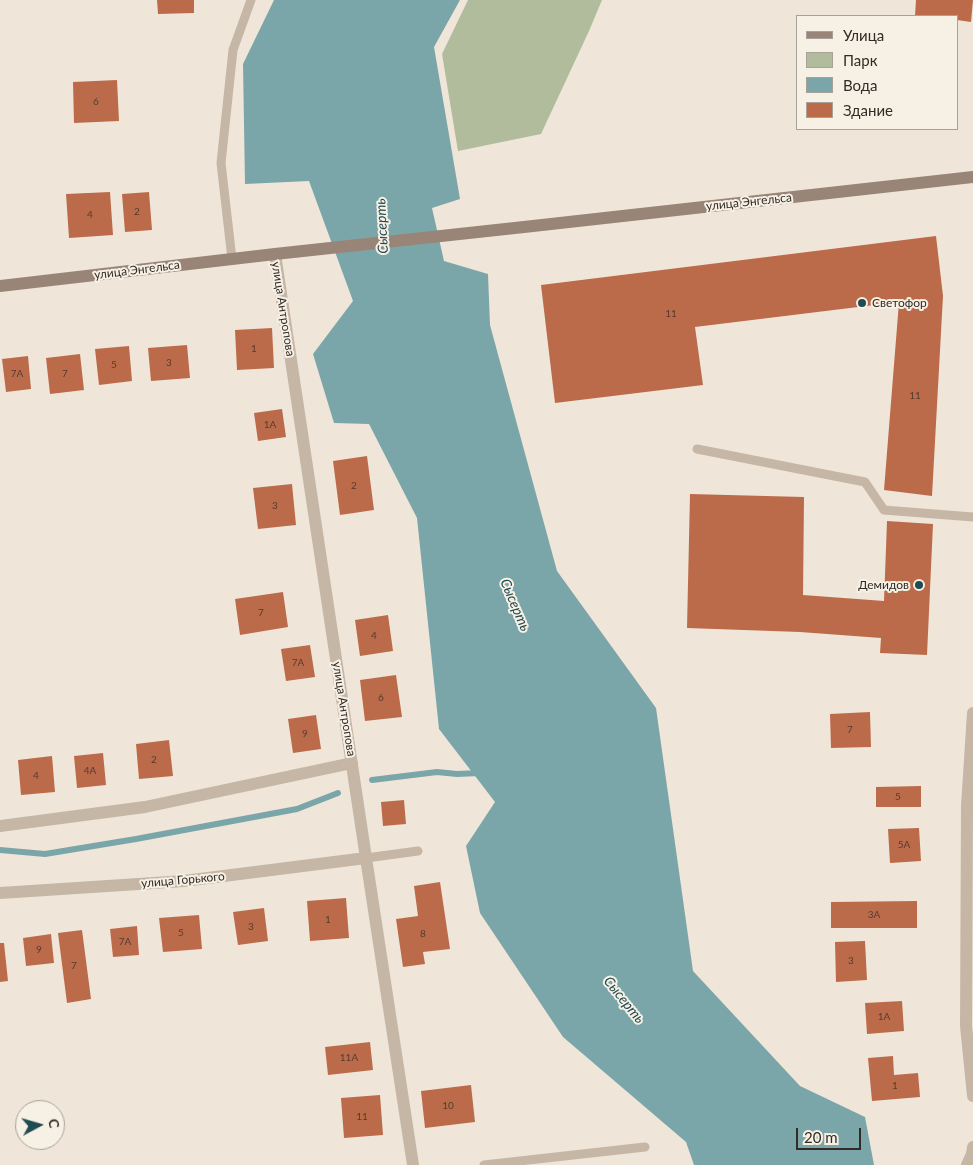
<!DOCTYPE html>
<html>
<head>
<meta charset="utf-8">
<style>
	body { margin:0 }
	#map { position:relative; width:973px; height:1165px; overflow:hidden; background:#efe6d9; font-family:Lato,sans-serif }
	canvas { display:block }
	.legend { position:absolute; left:796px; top:15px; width:162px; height:115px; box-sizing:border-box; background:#f7f0e5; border:1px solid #a9a199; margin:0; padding:6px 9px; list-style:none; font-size:15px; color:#332b26 }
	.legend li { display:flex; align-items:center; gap:10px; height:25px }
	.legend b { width:25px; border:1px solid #a9a199 }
	.north { position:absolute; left:15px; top:1100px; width:50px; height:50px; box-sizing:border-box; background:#f7f0e5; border:1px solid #a9a199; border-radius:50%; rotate:84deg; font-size:14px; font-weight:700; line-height:20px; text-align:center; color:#332b26 }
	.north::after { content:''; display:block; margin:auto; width:18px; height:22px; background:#204b50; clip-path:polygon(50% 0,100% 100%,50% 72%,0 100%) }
	.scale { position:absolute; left:796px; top:1128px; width:65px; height:22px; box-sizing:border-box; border:2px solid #332b26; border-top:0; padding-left:6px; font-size:15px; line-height:18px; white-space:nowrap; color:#332b26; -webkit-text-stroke:4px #f7f0e5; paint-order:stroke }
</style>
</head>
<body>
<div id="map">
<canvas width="973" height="1165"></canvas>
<ul class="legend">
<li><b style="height:6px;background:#998578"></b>Улица</li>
<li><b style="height:14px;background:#b0bc9b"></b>Парк</li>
<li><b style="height:14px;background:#7ba6a9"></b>Вода</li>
<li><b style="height:14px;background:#bc6b4a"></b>Здание</li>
</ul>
<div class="north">С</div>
<div class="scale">20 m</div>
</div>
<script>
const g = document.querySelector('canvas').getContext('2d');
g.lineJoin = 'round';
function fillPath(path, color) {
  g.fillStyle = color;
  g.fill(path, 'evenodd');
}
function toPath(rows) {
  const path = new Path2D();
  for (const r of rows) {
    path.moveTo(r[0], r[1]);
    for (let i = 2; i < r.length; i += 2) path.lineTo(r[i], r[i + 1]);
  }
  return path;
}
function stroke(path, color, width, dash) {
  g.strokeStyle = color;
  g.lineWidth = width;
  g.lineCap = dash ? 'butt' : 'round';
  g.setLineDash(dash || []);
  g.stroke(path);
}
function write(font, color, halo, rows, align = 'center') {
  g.font = font + ' Lato,sans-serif';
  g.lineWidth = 4;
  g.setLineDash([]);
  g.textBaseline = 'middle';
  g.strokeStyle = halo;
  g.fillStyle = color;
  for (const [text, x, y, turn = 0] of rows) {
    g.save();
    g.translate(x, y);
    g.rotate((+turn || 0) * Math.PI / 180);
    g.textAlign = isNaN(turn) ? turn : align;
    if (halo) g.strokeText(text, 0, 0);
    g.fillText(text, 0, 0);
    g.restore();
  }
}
const green = toPath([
	[468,0,602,0,589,31,541,134,458,151,442,54]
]);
const water = toPath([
	[274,0,460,0,434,47,460,199,432,208,444,261,488,274,490,325,557,571,656,708,693,971,800,1086,865,1117,874,1165,694,1165,686,1142,563,1037,480,913,466,846,495,802,439,729,417,518,369,424,334,423,313,354,353,301,309,181,245,184,243,64]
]);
const stream = toPath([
	[372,780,437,772,457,774,480,773],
	[0,850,45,854,136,839,297,809,338,793]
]);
const building = toPath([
	[157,0,194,0,194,13,158,14],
	[916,0,973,0,971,22,957,20,957,16,915,16],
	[117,80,119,121,74,123,73,82],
	[110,192,113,235,69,238,66,194],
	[149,192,152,230,125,232,122,194],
	[936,236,943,296,932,496,884,490,899,302,695,327,703,385,555,403,541,285],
	[272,328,274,368,237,370,235,330],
	[187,345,190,378,151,381,148,348],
	[129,346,132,381,99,385,95,349],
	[80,354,84,390,50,394,46,358],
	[28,356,31,389,6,392,2,359],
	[282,409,286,437,258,441,254,413],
	[367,456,374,510,340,515,333,461],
	[292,484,296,525,258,529,253,488],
	[690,494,804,497,803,595,884,601,887,521,933,524,927,655,880,653,881,638,800,632,687,628],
	[283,592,288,627,240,635,235,599],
	[388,615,393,651,360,656,355,620],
	[310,645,315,677,286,681,281,649],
	[396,675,402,717,365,721,360,680],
	[870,712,871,747,831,748,830,714],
	[316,715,321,749,293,753,288,719],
	[169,740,173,776,139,779,136,744],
	[103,753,106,785,77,788,74,756],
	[52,756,55,792,21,795,18,760],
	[921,786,921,807,876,807,876,787],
	[404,800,406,824,383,826,381,802],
	[919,828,921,861,890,863,888,829],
	[440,882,450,949,423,952,425,964,403,967,396,919,418,916,414,886],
	[346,898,349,938,310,941,307,901],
	[917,901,917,928,831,928,831,902],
	[264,908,268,941,238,945,233,912],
	[199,915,202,949,163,952,159,918],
	[137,926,139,955,113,957,110,929],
	[82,930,91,999,67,1003,58,933],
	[51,934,54,963,26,966,23,938],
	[865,941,867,980,836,982,835,942],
	[0,943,4,943,8,981,0,982],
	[902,1001,904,1031,867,1034,865,1003],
	[370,1042,373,1070,328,1075,325,1047],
	[893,1056,894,1075,918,1073,920,1097,872,1101,868,1058],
	[471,1085,475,1122,425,1128,421,1091],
	[380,1095,383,1135,344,1138,341,1098]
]);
const lane = toPath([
	[232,259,221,163,233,50,251,0],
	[697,449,865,482,884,510,973,517],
	[366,858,418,851],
	[484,1165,645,1147]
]);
const street = toPath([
	[275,254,366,858,413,1165],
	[973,713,967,806,966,1026,973,1096],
	[0,826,145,807,352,763],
	[0,893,184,881,366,858],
	[967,1165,972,1154,973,1147]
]);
const secondary = toPath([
	[0,286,275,254,524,227,973,177]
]);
const markers = [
	[862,303,5,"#204b50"],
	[919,585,5,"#204b50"]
];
const numberNames = [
	["6",96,102],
	["2",137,212],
	["4",90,215],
	["11",671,314],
	["1",254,349],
	["3",169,363],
	["5",114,365],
	["7А",17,374],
	["7",65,374],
	["11",915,396],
	["1А",270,425],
	["2",354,486],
	["3",275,506],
	["7",261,613],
	["4",374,636],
	["7А",298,663],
	["6",381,698],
	["7",850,730],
	["9",305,734],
	["2",154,760],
	["4А",90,771],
	["4",36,776],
	["5",898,797],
	["5А",904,845],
	["3А",874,915],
	["1",328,920],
	["3",251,927],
	["5",181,933],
	["8",423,934],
	["7А",125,942],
	["9",39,950],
	["3",851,961],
	["7",74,966],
	["1А",884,1017],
	["11А",349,1058],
	["1",895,1086],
	["10",448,1106],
	["11",362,1117]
];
const streetNames = [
	["улица Энгельса",749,202,-6],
	["улица Энгельса",137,270,-7],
	["улица Антропова",283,309,81],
	["улица Антропова",344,709,81],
	["улица Горького",183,880,-5]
];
const poiNames = [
	["Светофор",872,303],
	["Демидов",909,585,"right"]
];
const waterNames = [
	["Сысерть",382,226,-93],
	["Сысерть",515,605,67],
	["Сысерть",624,1000,51]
];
fillPath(green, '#b0bc9b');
fillPath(water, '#7ba6a9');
stroke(stream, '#7ba6a9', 6);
fillPath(building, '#bc6b4a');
stroke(lane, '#c6b6a6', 9);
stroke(street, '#c6b6a6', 12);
stroke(secondary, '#998578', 12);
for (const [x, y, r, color] of markers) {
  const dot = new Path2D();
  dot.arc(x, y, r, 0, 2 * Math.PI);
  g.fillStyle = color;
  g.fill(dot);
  stroke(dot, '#f7f0e5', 2);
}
write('10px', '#553b2f', null, numberNames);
write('12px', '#332b26', '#f7f0e5', streetNames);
write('12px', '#332b26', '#f7f0e5', poiNames, 'left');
write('italic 14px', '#204b50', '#f7f0e5', waterNames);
</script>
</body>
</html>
